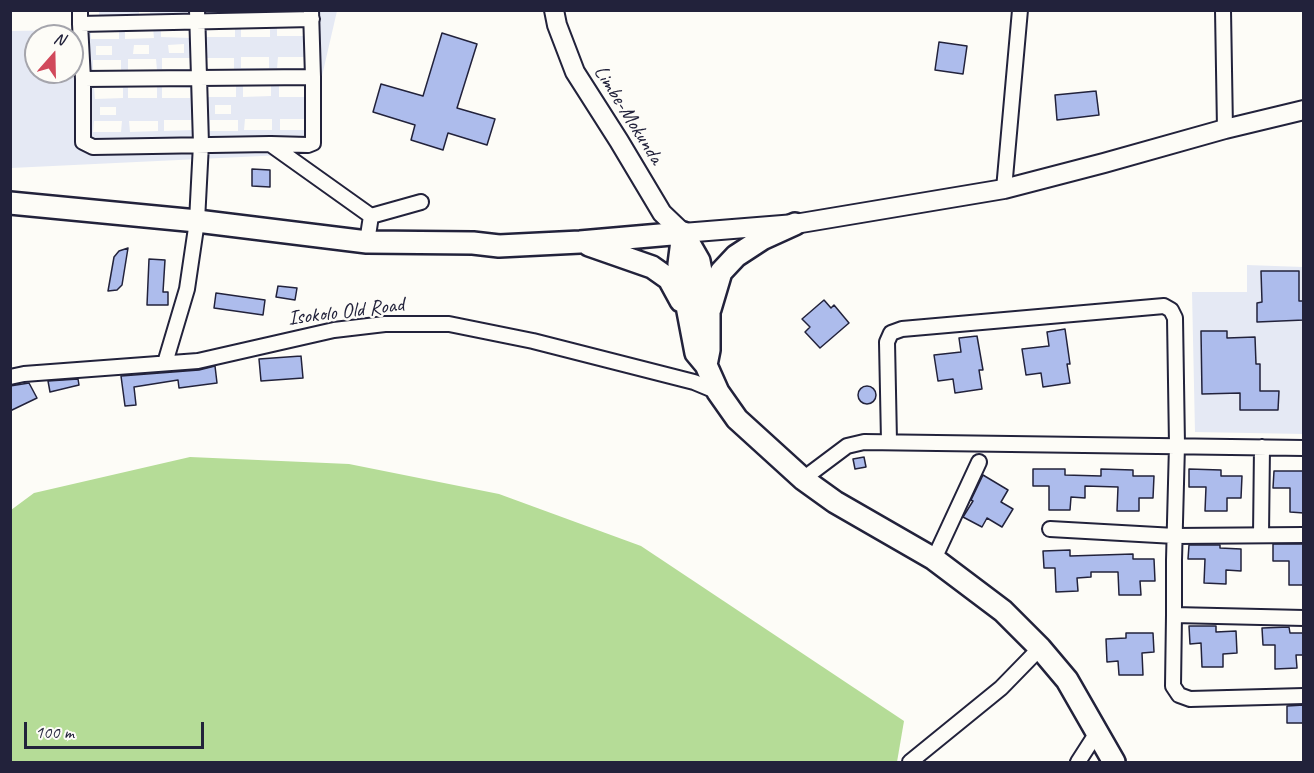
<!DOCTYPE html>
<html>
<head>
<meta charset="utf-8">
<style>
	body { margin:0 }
	#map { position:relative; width:1314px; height:773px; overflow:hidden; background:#fdfcf7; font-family:Caveat,sans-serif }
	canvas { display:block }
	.frame { position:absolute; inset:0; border:12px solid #22223b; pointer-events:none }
	.north { position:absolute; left:24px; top:24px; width:60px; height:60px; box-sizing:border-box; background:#fdfcf7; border:2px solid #a5a5ac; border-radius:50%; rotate:20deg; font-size:16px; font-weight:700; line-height:24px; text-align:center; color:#22223b }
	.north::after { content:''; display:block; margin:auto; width:21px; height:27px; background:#d1495b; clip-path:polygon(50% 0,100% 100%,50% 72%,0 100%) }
	.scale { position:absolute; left:24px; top:722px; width:180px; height:27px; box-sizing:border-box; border:3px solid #22223b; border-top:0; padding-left:8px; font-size:18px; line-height:21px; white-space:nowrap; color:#22223b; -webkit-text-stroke:4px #fdfcf7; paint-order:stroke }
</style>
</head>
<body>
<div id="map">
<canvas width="1314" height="773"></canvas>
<div class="frame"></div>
<div class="north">N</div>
<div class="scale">100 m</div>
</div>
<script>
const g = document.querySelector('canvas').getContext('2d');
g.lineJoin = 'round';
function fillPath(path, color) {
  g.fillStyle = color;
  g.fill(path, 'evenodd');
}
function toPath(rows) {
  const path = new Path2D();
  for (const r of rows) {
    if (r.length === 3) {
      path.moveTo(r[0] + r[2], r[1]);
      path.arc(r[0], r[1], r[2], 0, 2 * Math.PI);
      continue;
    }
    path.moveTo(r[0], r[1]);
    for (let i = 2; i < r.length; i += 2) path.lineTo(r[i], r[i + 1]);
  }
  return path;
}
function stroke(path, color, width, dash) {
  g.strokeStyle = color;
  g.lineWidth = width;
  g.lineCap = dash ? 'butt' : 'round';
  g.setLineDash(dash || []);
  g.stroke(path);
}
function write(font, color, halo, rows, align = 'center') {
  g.font = font + ' Caveat,sans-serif';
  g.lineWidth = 5;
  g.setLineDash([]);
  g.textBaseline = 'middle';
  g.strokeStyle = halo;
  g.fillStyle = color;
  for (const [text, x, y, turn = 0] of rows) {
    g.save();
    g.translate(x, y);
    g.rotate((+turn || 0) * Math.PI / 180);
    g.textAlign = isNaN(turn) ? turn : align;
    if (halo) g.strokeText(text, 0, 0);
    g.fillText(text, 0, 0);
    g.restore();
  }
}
const built = toPath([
	[117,10,139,11,139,18,150,18,150,11,156,10,247,11,247,16,254,16,255,11,337,11,304,154,11,168,10,31,74,30,74,11,89,11,89,19,99,19,99,12],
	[241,26,270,26,270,37,241,37],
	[277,26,305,26,305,36,277,36],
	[161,27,190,27,190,38,161,37],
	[207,27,235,27,235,37,207,37],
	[91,28,119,29,119,39,91,39],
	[125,28,153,28,154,38,125,39],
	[36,36,72,36,72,72,36,72],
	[184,44,184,53,169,53,168,45],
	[134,45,149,45,149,54,133,54],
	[112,46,112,55,96,55,96,46],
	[269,57,269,68,241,68,241,57],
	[305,57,305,68,277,68,278,57],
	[162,58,190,58,190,69,162,69],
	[206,58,234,58,234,69,217,69,218,72,206,72],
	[128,59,156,59,157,70,128,70],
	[93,60,121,60,121,70,93,71],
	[142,83,148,83,148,87,157,87,157,98,128,98,128,87,142,87],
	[208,86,236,86,236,97,208,97],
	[243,86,271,86,271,96,243,97],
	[307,86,307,97,279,97,279,86],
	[162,87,190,88,190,98,162,98],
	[94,88,123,88,123,98,95,99],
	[215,105,231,105,231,114,215,114],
	[100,107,116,107,116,115,100,115],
	[272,119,272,130,244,130,245,119],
	[280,119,308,119,308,130,280,130],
	[164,120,192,120,193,130,164,131],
	[210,120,238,120,238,131,210,131],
	[122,121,121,132,93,132,94,121],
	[129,121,158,121,158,131,130,132],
	[1247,265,1303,267,1303,434,1195,432,1192,292,1247,292]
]);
const green = toPath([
	[190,457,349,464,499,494,641,546,904,721,897,762,11,762,11,510,34,493]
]);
const building = toPath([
	[442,33,477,44,457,108,495,119,487,145,448,133,443,150,411,140,415,125,373,112,381,84,423,96,442,33],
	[939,42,967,46,963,74,935,70,939,42],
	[1096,91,1099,115,1057,120,1055,95,1096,91],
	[252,169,270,170,270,187,252,186,252,169],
	[128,248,122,285,117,290,108,291,114,257,119,251,128,248],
	[149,259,165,260,163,292,168,292,168,305,147,305,149,259],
	[1261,271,1299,271,1299,301,1304,301,1304,320,1257,322,1257,303,1262,302,1261,271],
	[278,286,297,288,295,300,276,297,278,286],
	[216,293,265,300,263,315,214,308,216,293],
	[824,300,831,308,834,305,849,323,820,348,805,332,810,327,802,319,824,300],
	[1065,329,1070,364,1067,364,1070,383,1043,387,1041,373,1026,375,1022,349,1049,346,1047,332,1065,329],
	[1201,331,1227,331,1227,338,1255,337,1256,364,1260,364,1260,391,1279,391,1278,410,1240,410,1240,393,1202,394,1201,331],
	[977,336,983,370,979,370,982,389,955,393,953,379,938,381,934,355,961,352,959,338,977,336],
	[301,356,303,378,261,381,259,359,301,356],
	[215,366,217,383,179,388,178,380,134,387,136,405,125,406,121,376,199,370,215,366],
	[78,379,79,385,50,392,48,381,78,379],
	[29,383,37,398,10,411,10,386,29,383],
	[867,395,9],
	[864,457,866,467,855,469,853,459,864,457],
	[1033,469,1065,469,1065,475,1101,476,1101,469,1133,470,1133,476,1154,476,1153,498,1139,498,1139,511,1117,511,1118,487,1085,486,1085,498,1071,497,1070,510,1049,510,1049,486,1033,486,1033,469],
	[1189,469,1221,470,1221,476,1242,476,1241,498,1227,498,1227,511,1205,511,1206,487,1189,487,1189,469],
	[1274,471,1304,471,1304,513,1290,512,1290,488,1273,488,1274,471],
	[983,475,1008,490,1001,502,1013,509,1002,527,987,518,982,527,963,517,973,501,971,500,983,475],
	[1273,544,1304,544,1304,585,1289,585,1289,561,1273,561,1273,544],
	[1189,545,1220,545,1220,548,1241,549,1241,571,1226,570,1226,584,1204,583,1205,559,1188,559,1189,545],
	[1070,550,1070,556,1133,554,1133,559,1154,559,1155,581,1140,581,1141,595,1119,595,1118,572,1091,572,1091,577,1077,578,1078,591,1056,592,1055,568,1044,568,1043,551,1070,550],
	[1189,626,1216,626,1216,632,1236,631,1237,653,1223,654,1223,667,1202,667,1201,643,1190,644,1189,626],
	[1289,627,1290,633,1304,633,1304,655,1296,655,1297,668,1275,669,1275,645,1263,645,1262,628,1289,627],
	[1126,633,1153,633,1154,652,1142,653,1143,675,1119,675,1118,661,1107,662,1106,639,1126,638,1126,633],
	[1304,705,1304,723,1287,723,1287,706,1304,705]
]);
const minor = toPath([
	[80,10,80,24,312,19],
	[311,10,313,77,83,79,83,142,93,147,270,144,371,216],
	[1223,10,1225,129],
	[80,24,83,79],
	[271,144,308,145,313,143,313,77],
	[1004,189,1020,10],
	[367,242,371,216,421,202],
	[165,363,187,289,197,221,201,144,197,10],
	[10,377,24,374,198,361,334,330,385,324,449,324,533,341,694,382,718,392],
	[889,441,887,342,891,333,902,329,1164,306,1171,310,1175,318,1177,445,1174,560,1174,615],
	[803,479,847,446,864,442,1304,448],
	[1050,529,1175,536,1304,535],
	[1261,535,1262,447],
	[934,559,979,462],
	[1304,618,1174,615,1173,686,1179,695,1190,699,1304,696],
	[910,762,1001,688,1040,648],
	[1078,762,1096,734]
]);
const major = toPath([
	[554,10,557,25,575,72,619,141,662,213,683,233,795,224,1004,189,1104,163,1225,129,1304,110]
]);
const highway = toPath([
	[10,203,197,221,367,242,473,243,499,246,580,242,683,233],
	[683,233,679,264,696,353,706,365,718,392,737,419,803,479,835,502,934,559,1003,611,1040,648,1067,680,1114,762],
	[683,233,699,261,709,312,709,350,706,365],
	[589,245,652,267,669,279,681,301],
	[710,309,721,272,736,256,762,239,795,224]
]);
const streetNames = [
	["Limbe-Mokunda",628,115,58],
	["Isokolo Old Road",346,312,-7]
];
fillPath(built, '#e5e9f4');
fillPath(green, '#b5dc97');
fillPath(building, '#adbcec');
stroke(building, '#22223b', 1.5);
stroke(minor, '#22223b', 18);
stroke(major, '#22223b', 22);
stroke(highway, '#22223b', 26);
stroke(minor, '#fdfcf7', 14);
stroke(major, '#fdfcf7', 18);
stroke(highway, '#fdfcf7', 21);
write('21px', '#22223b', '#fdfcf7', streetNames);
</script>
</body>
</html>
